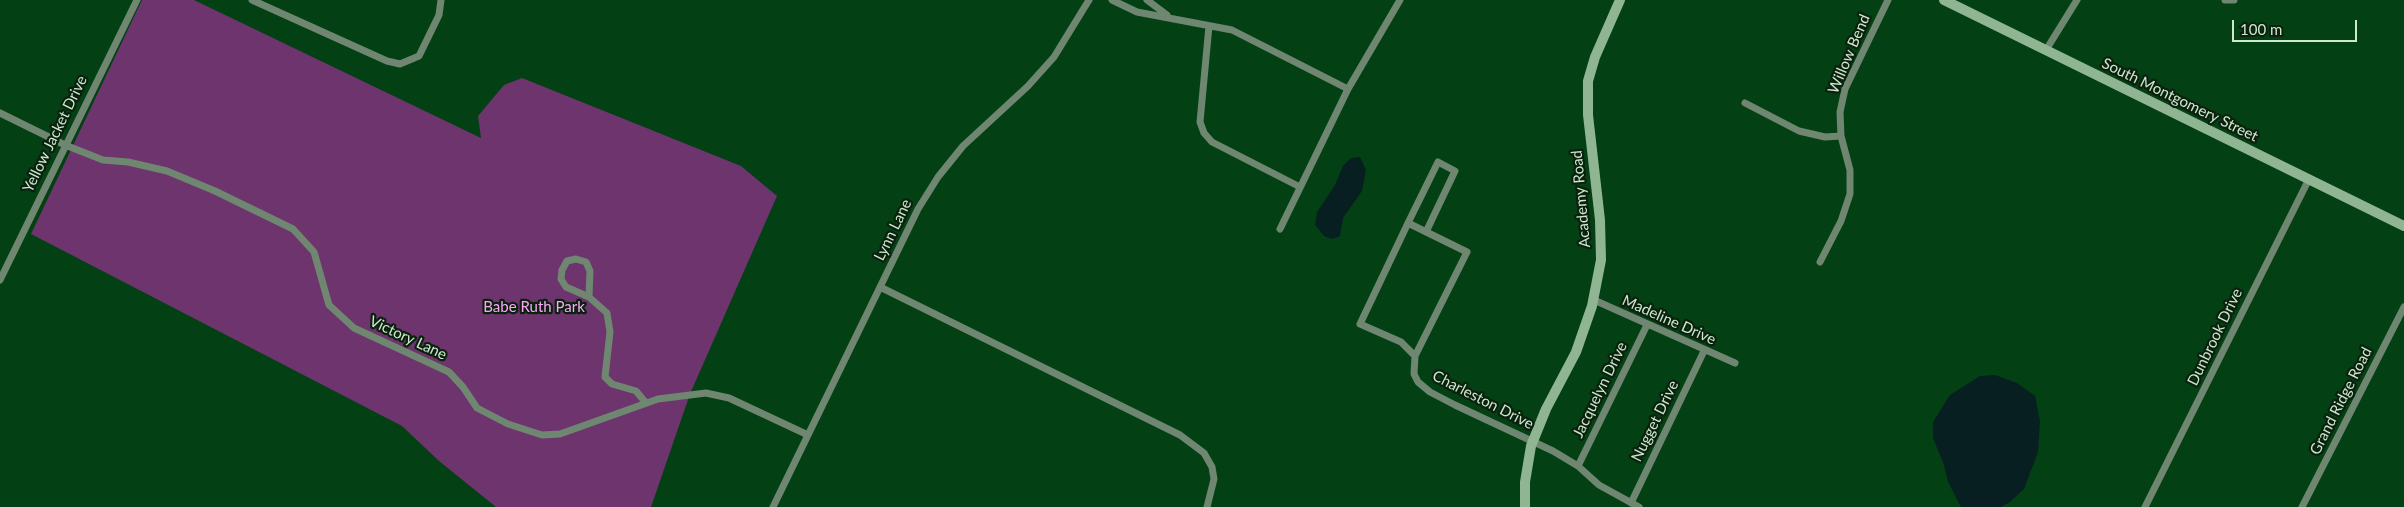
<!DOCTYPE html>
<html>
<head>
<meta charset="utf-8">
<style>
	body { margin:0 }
	#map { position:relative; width:2404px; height:507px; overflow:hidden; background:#034014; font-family:Lato,sans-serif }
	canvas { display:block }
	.scale { position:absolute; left:2232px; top:20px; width:125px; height:22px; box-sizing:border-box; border:2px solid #cce8ce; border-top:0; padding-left:6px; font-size:15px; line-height:18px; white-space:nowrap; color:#cce8ce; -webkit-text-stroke:4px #0b210e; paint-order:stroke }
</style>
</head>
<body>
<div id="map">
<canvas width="2404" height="507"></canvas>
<div class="scale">100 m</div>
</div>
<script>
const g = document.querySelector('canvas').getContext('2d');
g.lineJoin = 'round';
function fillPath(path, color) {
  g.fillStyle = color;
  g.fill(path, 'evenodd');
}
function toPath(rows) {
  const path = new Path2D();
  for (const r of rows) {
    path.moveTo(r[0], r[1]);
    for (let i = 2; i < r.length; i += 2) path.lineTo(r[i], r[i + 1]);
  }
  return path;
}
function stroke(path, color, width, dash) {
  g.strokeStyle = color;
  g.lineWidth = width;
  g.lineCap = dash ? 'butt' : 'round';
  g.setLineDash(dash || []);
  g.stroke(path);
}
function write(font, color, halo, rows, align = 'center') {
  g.font = font + ' Lato,sans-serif';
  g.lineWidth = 4.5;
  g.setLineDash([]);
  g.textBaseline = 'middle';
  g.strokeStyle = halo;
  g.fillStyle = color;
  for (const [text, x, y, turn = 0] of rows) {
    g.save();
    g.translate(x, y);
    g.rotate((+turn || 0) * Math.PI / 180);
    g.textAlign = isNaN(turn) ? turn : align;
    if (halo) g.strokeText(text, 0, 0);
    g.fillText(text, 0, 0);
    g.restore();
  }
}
const green = toPath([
	[142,0,194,0,481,138,478,116,504,85,522,78,741,166,777,196,690,394,651,507,496,507,439,461,402,426,31,234]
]);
const water = toPath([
	[1360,157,1366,170,1362,191,1343,218,1340,236,1332,239,1324,236,1315,225,1317,212,1335,185,1343,166,1351,158],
	[1995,375,2017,383,2035,396,2040,421,2038,452,2024,489,2010,502,2001,507,1961,507,1948,482,1944,465,1933,438,1933,422,1950,395,1980,376]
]);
const street = toPath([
	[252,0,387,61,400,64,419,56,439,15,441,0],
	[1112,0,1137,12,1232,30,1348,89],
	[1147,0,1167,15],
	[2225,0,2234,0],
	[1209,26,1200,122,1204,133,1212,142,1300,187],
	[2046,50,2077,0],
	[1745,103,1799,131,1825,137,1841,136],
	[0,113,65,145,103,160,128,162,167,171,215,191,293,229,314,252,329,305,354,328,449,372,463,387,477,408,508,424,542,435,560,434,658,399,706,393,729,398,808,435],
	[1408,223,1438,162,1455,171,1426,232],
	[1280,229,1348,89,1400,0],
	[1820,262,1841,221,1850,194,1850,170,1841,136,1840,112,1845,89,1888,0],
	[0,280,137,0],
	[880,287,1180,435,1204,453,1212,467,1214,479,1207,507],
	[589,297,566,287,561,279,562,270,567,261,576,259,586,262,590,271,589,297,607,313,610,332,605,377,612,384,636,391,646,403],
	[1594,300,1735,363],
	[1415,356,1401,342,1360,324,1408,223,1467,252,1415,356,1414,374,1418,382,1430,392,1455,405,1553,451,1578,466,1599,485,1639,507],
	[1578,466,1647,325],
	[1631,503,1704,351],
	[773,507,918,209,938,177,963,146,1028,86,1054,57,1089,0],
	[2145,507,2309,179],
	[2302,507,2404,307]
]);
const secondary = toPath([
	[1944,0,2404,226],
	[1525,507,1525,482,1531,446,1546,409,1576,352,1592,306,1601,260,1600,220,1588,115,1588,81,1595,57,1620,0]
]);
const streetNames = [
	["Willow Bend",1849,54,-67],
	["South Montgomery Street",2180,100,26],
	["Yellow Jacket Drive",55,134,-64],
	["Academy Road",1581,199,-95],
	["Lynn Lane",893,230,-64],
	["Madeline Drive",1669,320,24],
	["Dunbrook Drive",2215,337,-64],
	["Victory Lane",408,338,25],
	["Jacquelyn Drive",1600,390,-64],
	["Charleston Drive",1483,400,27],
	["Grand Ridge Road",2341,401,-63],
	["Nugget Drive",1655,421,-64]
];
const parkNames = [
	["Babe Ruth Park",534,307]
];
fillPath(green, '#6d346d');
fillPath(water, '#081f22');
stroke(street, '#6f8671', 7);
stroke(secondary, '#90b593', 10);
write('15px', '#cce8ce', '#0b210e', streetNames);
write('15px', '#faa7f9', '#0b210e', parkNames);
</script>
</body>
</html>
